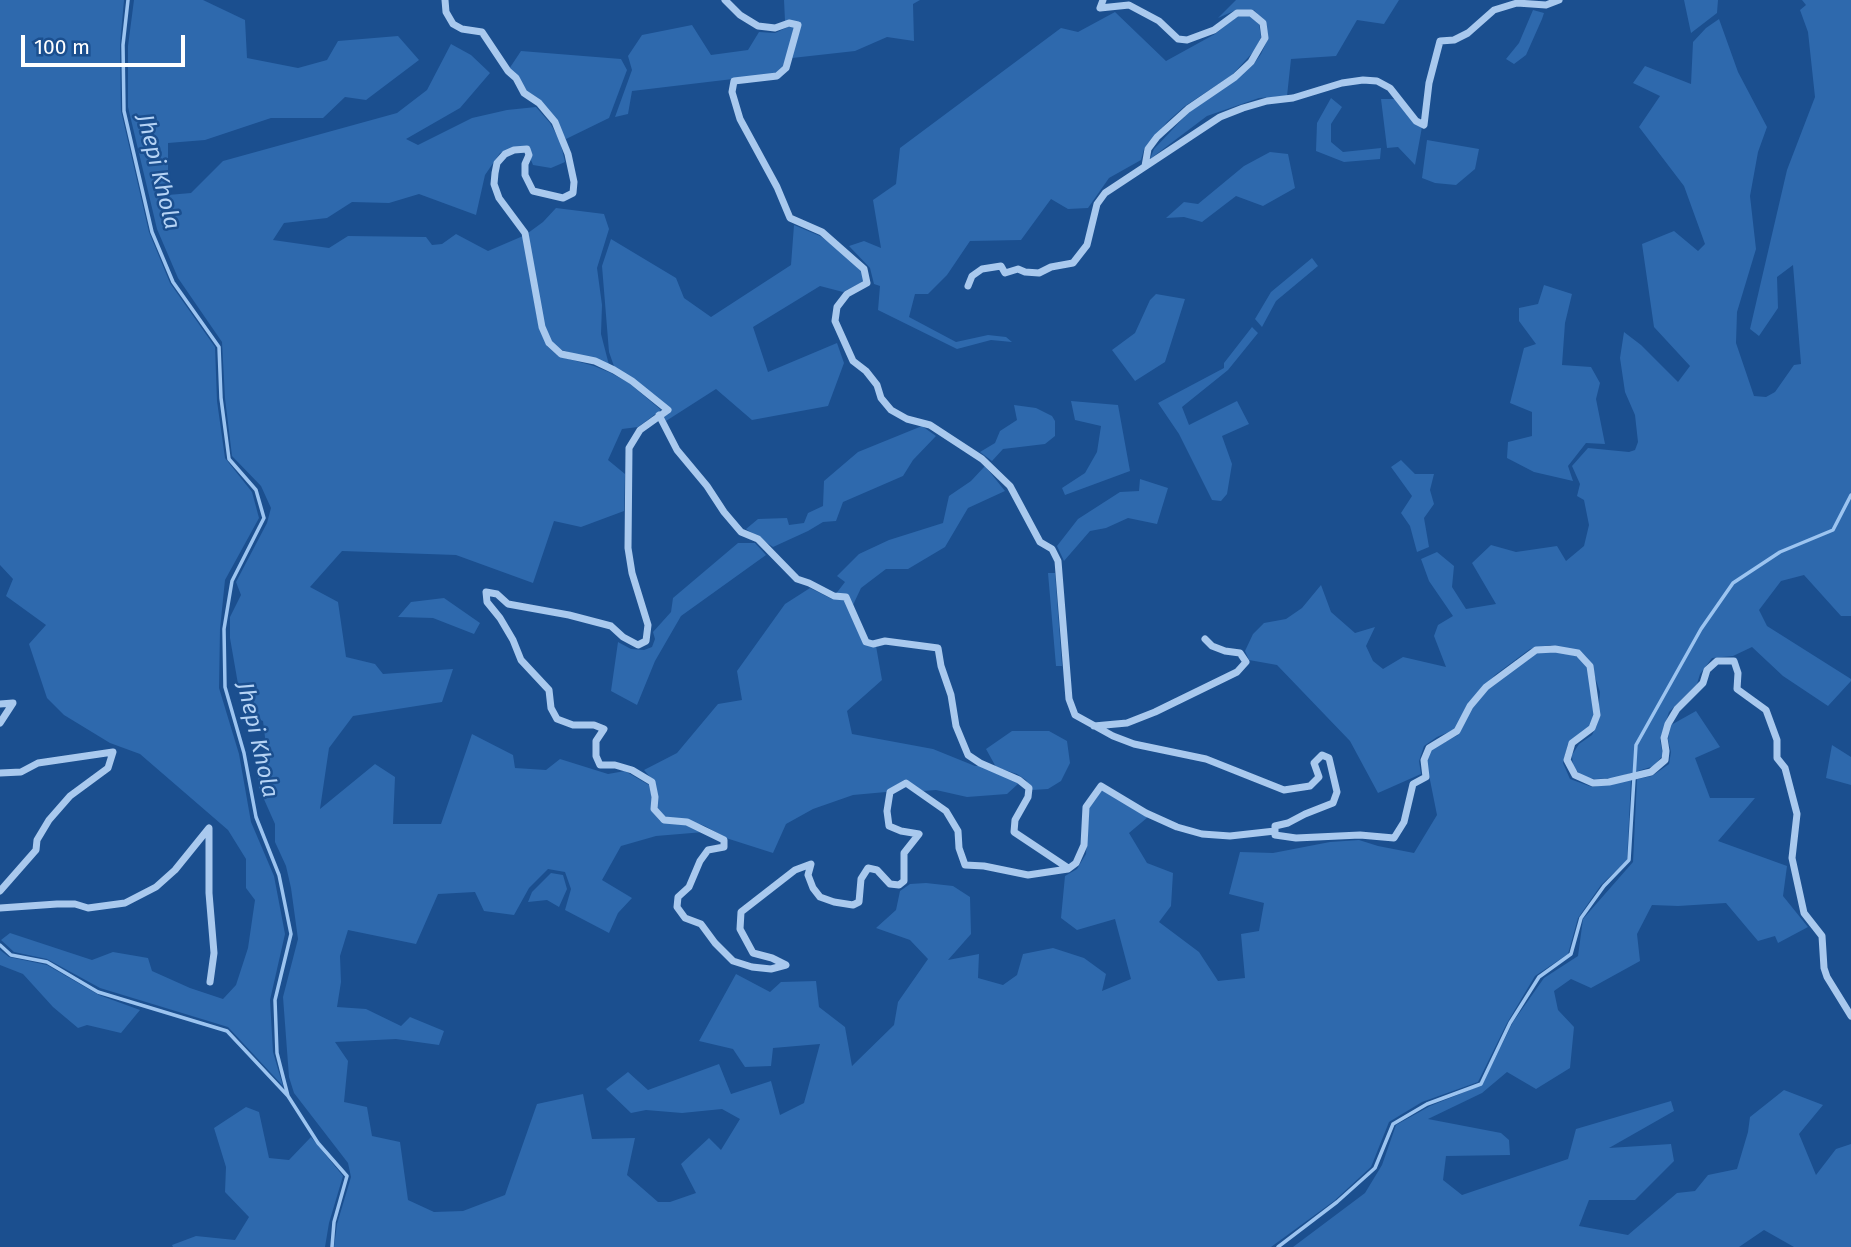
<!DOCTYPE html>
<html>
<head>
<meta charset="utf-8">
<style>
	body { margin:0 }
	#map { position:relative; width:1851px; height:1247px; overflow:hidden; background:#1b4f8f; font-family:"Fira Sans",sans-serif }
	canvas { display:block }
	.scale { position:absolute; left:21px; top:35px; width:164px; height:32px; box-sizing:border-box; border:4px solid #fff; border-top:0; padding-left:9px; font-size:21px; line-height:24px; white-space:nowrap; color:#fff; -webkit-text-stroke:5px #1b4f8f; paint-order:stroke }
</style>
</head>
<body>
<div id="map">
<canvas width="1851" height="1247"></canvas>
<div class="scale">100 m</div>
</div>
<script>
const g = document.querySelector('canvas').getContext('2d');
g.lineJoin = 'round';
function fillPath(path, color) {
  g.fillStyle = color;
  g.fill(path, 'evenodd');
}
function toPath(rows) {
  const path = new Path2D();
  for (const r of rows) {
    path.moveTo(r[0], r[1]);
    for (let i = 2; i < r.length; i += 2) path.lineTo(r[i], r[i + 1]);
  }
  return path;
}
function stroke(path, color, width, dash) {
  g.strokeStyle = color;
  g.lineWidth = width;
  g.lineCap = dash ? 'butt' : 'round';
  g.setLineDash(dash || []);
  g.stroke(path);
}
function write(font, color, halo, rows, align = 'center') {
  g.font = font + ' "Fira Sans",sans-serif';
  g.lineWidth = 5;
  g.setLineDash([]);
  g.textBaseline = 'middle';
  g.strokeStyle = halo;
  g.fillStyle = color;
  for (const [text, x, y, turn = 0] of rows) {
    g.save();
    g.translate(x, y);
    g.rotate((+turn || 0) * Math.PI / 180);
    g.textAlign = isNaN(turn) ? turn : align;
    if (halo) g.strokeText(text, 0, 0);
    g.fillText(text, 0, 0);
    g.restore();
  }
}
const green = toPath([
	[0,0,124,0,120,45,121,111,149,232,170,283,215,347,217,401,225,458,252,492,259,518,225,580,220,629,219,688,239,754,251,822,274,876,285,934,270,1000,273,1052,283,1086,228,1027,100,988,47,959,14,952,1,940,10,933,92,960,113,952,148,958,152,971,190,988,223,999,236,985,248,948,255,900,246,888,246,859,228,830,140,754,110,743,64,715,47,698,29,644,46,625,6,596,13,579,0,565],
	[134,0,203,0,245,20,247,58,298,68,327,60,338,41,398,36,419,60,366,100,345,97,323,118,271,118,205,140,168,143,168,195,191,193,223,161,397,113,427,90,451,44,471,55,490,73,460,108,406,139,418,145,472,118,507,110,536,107,550,123,560,141,565,162,551,168,533,165,531,160,530,147,513,149,500,153,485,175,476,215,419,194,389,203,352,202,327,218,284,223,273,240,329,248,348,236,426,237,432,245,442,244,456,234,488,251,523,236,539,328,547,346,558,356,594,366,611,373,629,383,661,410,638,427,622,429,608,460,625,474,624,511,581,527,554,521,533,583,456,555,342,551,310,587,338,602,346,657,375,664,383,674,453,669,442,702,353,716,329,748,320,809,375,764,395,777,393,824,441,824,472,734,513,755,515,768,546,770,560,759,608,774,625,771,649,785,652,798,651,810,660,821,687,824,704,832,656,836,621,846,602,880,632,898,618,913,609,933,565,910,571,889,565,872,548,869,529,888,514,915,484,911,475,892,438,894,416,944,348,930,340,956,341,982,337,1007,366,1009,401,1026,410,1017,444,1031,439,1045,396,1039,335,1042,348,1061,344,1102,367,1107,372,1136,400,1142,408,1200,434,1212,463,1211,505,1195,537,1104,583,1094,592,1139,635,1138,627,1175,658,1202,670,1202,696,1193,681,1164,709,1138,721,1150,740,1119,722,1109,682,1113,646,1110,631,1113,606,1089,628,1072,648,1090,719,1064,731,1094,771,1081,780,1115,804,1103,820,1044,773,1048,771,1066,745,1067,733,1049,699,1041,736,974,770,992,781,982,816,981,819,1007,845,1027,852,1066,894,1025,898,1002,928,959,910,940,876,928,896,910,900,891,910,884,926,883,953,886,970,897,971,934,948,960,979,954,978,978,1003,985,1017,975,1023,954,1053,948,1084,958,1106,974,1102,991,1131,979,1115,919,1077,930,1061,918,1065,876,1077,869,1086,854,1089,808,1102,790,1148,817,1129,833,1147,863,1173,873,1171,906,1159,922,1199,952,1218,981,1245,978,1241,934,1259,931,1264,903,1229,894,1240,852,1273,853,1330,842,1359,840,1378,846,1414,853,1437,815,1426,760,1430,750,1458,735,1472,708,1487,689,1538,652,1553,651,1576,656,1588,666,1595,715,1590,728,1568,744,1563,763,1570,779,1592,787,1631,780,1627,860,1601,885,1578,918,1568,954,1535,976,1507,1023,1478,1082,1422,1102,1389,1122,1371,1167,1334,1201,1271,1247,334,1247,337,1224,351,1177,348,1163,294,1093,289,1077,283,997,298,939,291,888,286,866,275,842,275,824,259,788,258,770,267,753,263,721,243,713,230,638,230,617,241,595,236,582,267,523,271,508,261,486,232,456,225,398,222,342,178,278,157,229,128,107,128,46],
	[784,0,920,0,913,4,914,41,887,37,855,51,792,58,800,22,785,21],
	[1236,0,1399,0,1384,24,1357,20,1336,56,1291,59,1287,96,1259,98,1207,116,1150,159,1154,149,1188,113,1253,65,1261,54,1268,39,1266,24,1254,10,1236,10,1218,18],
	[1684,0,1718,0,1717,13,1691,33],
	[1802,0,1851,0,1851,616,1841,616,1804,575,1781,581,1759,610,1767,626,1851,679,1851,681,1828,706,1783,676,1752,647,1733,656,1712,658,1700,674,1697,684,1669,712,1660,740,1663,755,1654,766,1615,778,1595,779,1583,777,1573,767,1572,755,1579,744,1592,735,1597,725,1600,692,1593,671,1586,657,1565,649,1550,645,1530,649,1495,675,1467,706,1456,729,1437,737,1424,746,1419,761,1421,774,1378,793,1350,741,1277,665,1249,660,1245,651,1253,634,1264,623,1286,619,1302,608,1321,585,1331,612,1355,633,1375,627,1366,646,1373,661,1383,669,1403,657,1446,667,1434,636,1438,625,1453,616,1429,581,1421,559,1437,552,1454,566,1452,587,1466,609,1496,604,1472,563,1491,545,1516,552,1557,546,1566,561,1584,546,1589,525,1584,500,1577,496,1580,484,1572,466,1588,448,1629,452,1635,450,1638,442,1635,415,1625,392,1620,358,1624,332,1641,345,1678,382,1690,366,1654,327,1642,244,1674,231,1698,251,1705,244,1684,186,1639,127,1660,96,1633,83,1645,66,1691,84,1693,42,1706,28,1719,19,1738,72,1767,127,1758,152,1750,196,1756,249,1737,312,1736,343,1754,396,1766,397,1775,392,1794,365,1801,364,1793,265,1777,277,1778,308,1759,336,1750,329,1787,170,1815,97,1808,32,1800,10,1806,5],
	[1533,10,1544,13,1542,19,1526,55,1514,64,1506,59,1519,43],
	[1115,12,1166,61,1215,34,1238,16,1250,16,1259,24,1261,37,1255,50,1232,75,1185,106,1167,122,1144,149,1141,160,1109,178,1088,208,1068,209,1051,199,1021,240,970,241,947,275,928,294,915,294,909,317,956,342,988,335,1006,337,1012,342,991,340,957,349,878,310,880,286,874,284,870,268,849,246,864,241,881,248,873,200,896,184,900,148,1061,28,1078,32],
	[692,25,711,55,748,50,759,32,775,33,788,27,796,27,783,67,775,74,632,91,628,114,615,117,632,70,628,56,642,35],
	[521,51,621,59,627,70,609,118,566,139,509,69],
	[1331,98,1342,107,1331,124,1331,142,1343,152,1381,148,1380,159,1344,162,1316,151,1317,123],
	[1381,99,1397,99,1422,127,1415,165,1398,147,1387,148],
	[1427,140,1479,149,1475,169,1456,185,1435,183,1422,178],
	[1270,152,1288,154,1295,188,1263,206,1236,196,1202,222,1184,217,1166,218,1184,202,1198,204,1244,166],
	[556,208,604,214,609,229,597,268,602,305,601,334,609,365,562,350,550,341,544,327,528,233,543,222],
	[794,225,820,236,839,249,862,272,864,281,843,292,820,286,753,327,768,372,837,343,844,363,828,406,752,420,716,389,666,421,662,416,669,410,615,369,609,352,602,266,611,239,676,278,684,298,711,317,791,265],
	[1312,258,1318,266,1276,301,1262,327,1255,319,1271,292],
	[1544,285,1572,294,1565,323,1562,365,1591,367,1600,383,1596,399,1605,444,1586,443,1568,466,1573,481,1534,472,1507,458,1508,442,1532,436,1532,412,1510,403,1524,348,1536,344,1519,321,1519,308,1538,304],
	[1156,294,1185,299,1165,362,1135,381,1112,350,1135,333,1150,300],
	[1252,327,1258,333,1228,370,1182,407,1189,425,1237,401,1249,424,1222,436,1232,464,1227,494,1221,501,1212,500,1179,434,1158,403,1224,368,1224,363],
	[1071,401,1118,405,1130,471,1065,495,1062,488,1085,473,1097,452,1101,426,1075,420],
	[1014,405,1036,408,1052,416,1055,421,1055,436,1045,444,1003,449,992,461,980,452,995,443,1000,431,1017,420],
	[922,426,936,436,913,460,903,476,843,502,836,521,823,522,808,531,773,547,746,529,758,519,787,518,789,525,804,523,808,513,823,506,824,481,858,452],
	[1401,460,1415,474,1434,474,1430,490,1434,504,1424,518,1429,547,1417,552,1410,526,1401,513,1412,496,1391,467],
	[985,466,1005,491,968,508,945,547,908,569,886,569,861,588,853,605,835,595,845,582,837,576,859,554,889,540,943,523,949,496,971,481],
	[1140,479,1168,488,1157,524,1128,518,1106,528,1090,531,1064,561,1057,546,1078,519,1120,492,1139,491],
	[738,543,755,543,766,555,681,616,655,661,637,705,611,691,618,642,631,649,644,650,652,647,655,639,653,632,671,612,673,598],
	[1048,573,1055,573,1062,666,1056,666],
	[810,588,832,599,846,599,859,632,876,646,882,680,847,711,852,734,933,749,975,766,983,766,1019,783,1007,794,967,797,936,790,923,791,904,780,886,792,853,795,813,809,786,824,773,853,726,838,705,826,687,820,664,818,657,809,656,784,644,770,677,753,718,704,742,700,737,671,785,604],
	[444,598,480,623,474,634,433,618,398,617,411,602],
	[1696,711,1720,747,1695,758,1710,798,1755,798,1718,841,1787,866,1783,896,1808,927,1778,943,1775,936,1758,941,1726,903,1678,906,1652,905,1637,934,1640,961,1591,988,1571,979,1554,991,1558,1010,1574,1027,1570,1068,1536,1089,1507,1072,1482,1093,1428,1119,1501,1133,1509,1140,1510,1155,1446,1156,1443,1180,1462,1195,1568,1159,1576,1129,1671,1101,1674,1111,1609,1148,1671,1144,1674,1161,1635,1200,1589,1200,1579,1226,1628,1235,1677,1193,1695,1191,1708,1175,1737,1169,1748,1132,1750,1117,1784,1090,1823,1105,1799,1134,1816,1175,1836,1149,1851,1144,1851,1247,1794,1247,1764,1230,1739,1247,1293,1247,1365,1193,1382,1165,1396,1125,1430,1106,1482,1085,1513,1022,1544,978,1578,956,1583,919,1633,862,1637,779,1652,776,1669,764,1671,752,1668,739,1671,725],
	[1012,731,1049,731,1067,741,1070,763,1061,781,1048,789,1032,790,1026,780,1017,774,996,767,986,749],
	[1832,745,1851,757,1851,785,1826,778],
	[551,873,563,875,567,889,559,907,547,900,528,902,532,892],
	[0,950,9,957,47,965,99,995,140,1010,121,1033,87,1025,78,1028,53,1007,23,974,0,965],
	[246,1107,259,1112,269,1158,289,1160,311,1137,343,1176,329,1223,325,1247,173,1247,172,1245,196,1236,235,1240,249,1217,225,1192,226,1167,214,1128]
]);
const stream = toPath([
	[128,0,123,45,124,111,152,232,173,282,219,347,221,398,229,459,256,490,264,518,232,581,224,629,225,687,244,753,256,817,279,875,291,934,275,1000,277,1053,288,1096,318,1143,347,1176,334,1222,332,1247],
	[0,945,11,955,47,962,98,992,227,1031,288,1096],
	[1278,1247,1337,1202,1375,1168,1393,1124,1427,1104,1481,1084,1510,1023,1539,977,1571,954,1581,918,1604,886,1629,860,1636,745,1701,629,1733,583,1780,552,1833,530,1851,495]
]);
const minor = toPath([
	[445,0,446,12,453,24,462,29,482,32,508,71,516,78,524,93,539,103,555,122,568,154,574,182,573,193,563,198,533,191,525,175,525,164,529,155,527,149,514,150,505,154,497,163,495,173,494,184,499,198,525,233,542,327,549,343,561,354,595,361,614,370,632,381,668,410,640,430,629,448,628,548,632,573,648,625,646,641,638,645,623,637,611,626,569,615,508,604,497,594,486,592,487,602,500,618,513,640,521,660,549,690,551,708,557,719,573,725,594,725,604,729,596,741,596,756,600,765,615,765,632,770,652,782,655,797,654,809,664,820,687,822,724,840,724,847,708,850,700,861,689,887,678,897,677,907,685,918,701,924,715,943,733,961,752,967,771,969,786,965,772,958,753,953,740,929,741,912,795,870,811,864,808,875,813,888,820,897,834,902,853,905,859,902,861,879,868,868,877,870,890,884,899,885,904,881,904,853,919,834,901,831,889,826,887,811,890,792,906,783,946,811,958,831,959,848,965,865,984,866,1028,875,1068,869,1076,863,1084,845,1086,807,1101,786,1146,813,1177,827,1202,834,1230,836,1275,831],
	[725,0,740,15,758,26,775,28,789,23,798,25,786,68,777,76,734,81,732,92,740,119,777,187,790,218,822,232,864,269,867,283,847,294,837,307,835,321,853,361,866,371,877,385,881,398,891,410,907,419,930,425,982,459,1010,486,1040,542,1052,549,1058,561,1069,699,1075,715,1113,736,1134,744,1206,759,1284,790,1310,786,1319,777,1314,763,1322,755,1329,758,1337,792,1333,803,1305,814,1288,823,1275,826,1275,835,1296,838,1360,835,1394,838,1404,822,1413,784,1426,777,1424,760,1429,748,1457,731,1470,706,1486,687,1536,650,1555,649,1578,653,1590,666,1597,715,1592,728,1572,743,1567,760,1575,775,1593,783,1609,782,1651,772,1665,760,1666,751,1664,738,1668,724,1677,709,1703,683,1707,670,1717,661,1734,661,1738,673,1737,689,1766,710,1777,740,1777,758,1785,768,1797,814,1792,858,1804,913,1822,936,1824,968,1827,977,1851,1016],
	[1103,0,1100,8,1129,5,1159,21,1178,39,1187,40,1214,30,1237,13,1251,13,1263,23,1265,38,1251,62,1235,77,1188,109,1157,137,1148,149,1145,166],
	[968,286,972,276,982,269,1001,266,1005,273,1018,269,1025,272,1039,273,1051,267,1073,263,1087,245,1097,204,1105,193,1220,117,1243,108,1267,101,1293,98,1342,83,1363,80,1377,81,1390,88,1416,121,1424,125,1429,83,1440,41,1454,40,1468,33,1494,10,1517,3,1546,5,1559,0],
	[659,415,677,450,707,486,724,512,741,532,758,539,797,579,809,583,834,596,846,597,866,642,873,644,885,641,938,648,941,666,951,695,956,726,968,755,980,763,1019,780,1029,788,1028,797,1015,820,1014,832,1068,868],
	[0,704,13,703,0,723],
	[1094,726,1127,723,1155,712,1237,672,1246,662,1240,653,1225,651,1212,646,1205,639],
	[0,773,21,772,38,763,113,752,108,768,70,796,49,820,37,840,36,850,0,891],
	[0,908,57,904,75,904,88,908,125,903,156,887,175,870,209,828,209,893,214,953,210,982]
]);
const waterNames = [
	["Jhepi Khola",158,172,76],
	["Jhepi Khola",257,740,77]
];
fillPath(green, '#2e69ad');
stroke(stream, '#9cc4f0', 3.5);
stroke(minor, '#a9c9ee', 7);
write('italic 23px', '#b5d3f5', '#1b4f8f', waterNames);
</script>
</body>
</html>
